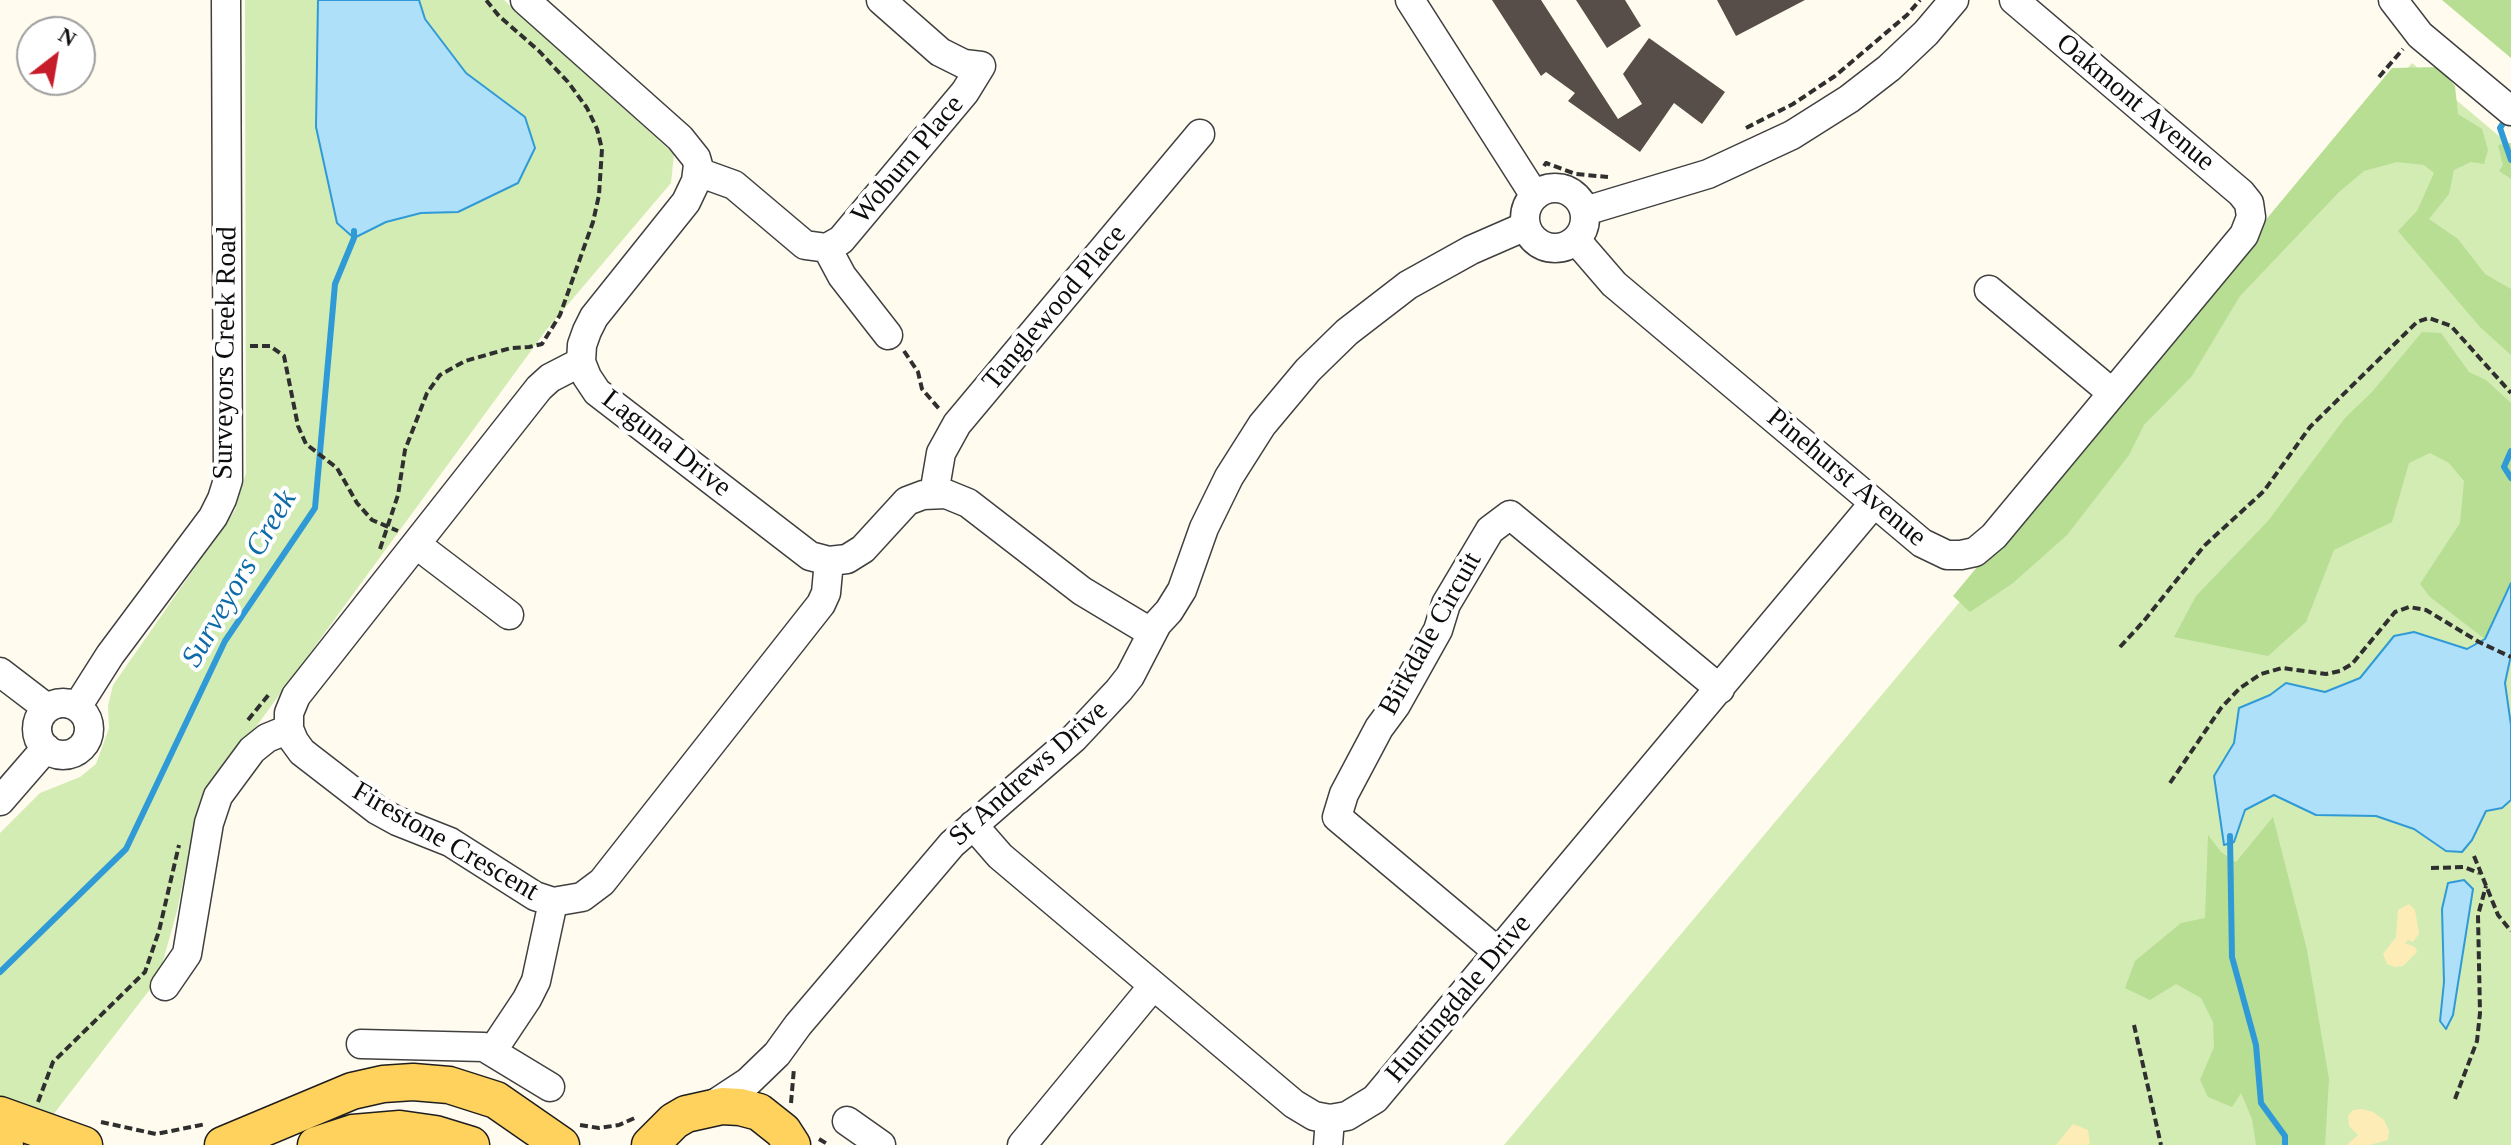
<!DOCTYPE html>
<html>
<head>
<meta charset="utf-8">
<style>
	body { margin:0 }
	#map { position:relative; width:2511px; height:1145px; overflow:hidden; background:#fffbee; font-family:Georgia,serif }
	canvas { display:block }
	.north { position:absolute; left:16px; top:16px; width:80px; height:80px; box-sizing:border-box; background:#fff; border:2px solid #9e9e9e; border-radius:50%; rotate:31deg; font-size:22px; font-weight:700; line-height:32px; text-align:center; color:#0d0d0d }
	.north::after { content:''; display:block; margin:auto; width:28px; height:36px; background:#c71c2a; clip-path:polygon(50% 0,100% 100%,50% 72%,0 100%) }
</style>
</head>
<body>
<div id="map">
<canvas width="2511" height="1145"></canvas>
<div class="north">N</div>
</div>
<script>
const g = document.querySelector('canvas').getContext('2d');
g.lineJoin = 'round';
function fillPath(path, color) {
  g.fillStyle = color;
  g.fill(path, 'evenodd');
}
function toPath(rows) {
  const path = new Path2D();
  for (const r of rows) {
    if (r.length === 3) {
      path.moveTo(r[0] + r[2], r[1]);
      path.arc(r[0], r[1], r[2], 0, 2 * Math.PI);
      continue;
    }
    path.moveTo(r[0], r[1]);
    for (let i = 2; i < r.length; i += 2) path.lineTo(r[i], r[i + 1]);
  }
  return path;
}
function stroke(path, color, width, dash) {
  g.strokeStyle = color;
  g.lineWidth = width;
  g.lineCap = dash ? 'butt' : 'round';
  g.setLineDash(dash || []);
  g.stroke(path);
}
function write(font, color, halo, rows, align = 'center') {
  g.font = font + ' Georgia,serif';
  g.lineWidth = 8;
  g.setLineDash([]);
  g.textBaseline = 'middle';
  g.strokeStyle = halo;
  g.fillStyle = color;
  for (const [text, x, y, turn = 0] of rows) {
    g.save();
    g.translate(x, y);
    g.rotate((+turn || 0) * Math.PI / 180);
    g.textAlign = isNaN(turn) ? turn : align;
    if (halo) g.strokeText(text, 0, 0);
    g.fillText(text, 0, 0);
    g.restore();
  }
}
const green = toPath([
	[245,0,504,0,674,154,671,183,547,329,209,791,196,818,177,911,158,979,49,1120,0,1103,0,833,40,793,80,777,96,764,109,728,108,706,113,685,235,510,246,473],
	[2412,63,2511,146,2511,1145,1504,1145]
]);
const forest = toPath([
	[2442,0,2511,0,2511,58],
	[2438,67,2455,86,2458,114,2482,129,2488,150,2484,164,2471,162,2454,170,2449,194,2429,219,2458,239,2485,274,2511,289,2511,355,2480,327,2398,231,2417,211,2434,173,2424,165,2397,162,2364,171,2339,192,2240,296,2192,376,2144,425,2129,455,2067,535,2013,583,1970,612,1953,596,2392,68],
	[2511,143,2511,179,2499,171,2503,165,2498,145],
	[2422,332,2441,333,2469,372,2486,380,2511,403,2511,583,2485,639,2430,597,2420,584,2460,523,2464,481,2449,463,2430,453,2409,463,2392,522,2334,550,2306,622,2268,656,2174,637,2196,596,2268,521,2345,418,2372,392],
	[2273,817,2307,950,2329,1079,2325,1145,2256,1145,2252,1119,2241,1093,2232,1107,2208,1097,2200,1080,2214,1047,2213,1022,2201,998,2176,984,2150,1000,2125,988,2135,961,2181,923,2205,918,2208,835,2221,852,2236,862]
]);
const sand = toPath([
	[2409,904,2415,910,2419,934,2413,942,2408,940,2405,943,2415,947,2417,952,2403,966,2395,967,2387,964,2383,954,2396,937,2398,910],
	[2362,1109,2373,1112,2384,1120,2389,1131,2388,1140,2369,1145,2347,1145,2358,1135,2349,1126,2348,1116,2353,1110],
	[2073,1124,2088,1130,2090,1143,2088,1145,2056,1145]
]);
const water = toPath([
	[318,0,419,0,425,19,466,73,525,117,535,148,518,183,458,212,421,213,386,222,354,238,337,223,316,127,318,0],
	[2511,583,2511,655,2505,683,2511,725,2511,800,2502,808,2486,811,2472,840,2462,852,2446,851,2414,829,2376,816,2316,815,2274,795,2245,810,2234,842,2224,845,2214,776,2234,743,2239,708,2270,695,2286,683,2325,692,2360,678,2394,636,2414,632,2467,649,2485,639,2511,583],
	[2464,880,2473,889,2453,1015,2446,1029,2440,1021,2444,982,2442,909,2448,883,2464,880]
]);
const stream = toPath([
	[2508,116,2500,128,2511,160],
	[2511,451,2504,467,2511,478],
	[2230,836,2232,957,2256,1045,2261,1103,2285,1136,2285,1145],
	[0,972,126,849,225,641,315,508,335,284,354,238,354,231]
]);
const building = toPath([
	[1492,0,1541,0,1618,119,1642,104,1623,74,1649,38,1725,92,1702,124,1674,103,1640,152,1568,101,1575,93,1546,72,1541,76],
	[1576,0,1625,0,1641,26,1607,48],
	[1717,0,1805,0,1736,36]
]);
const path = toPath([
	[2379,77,2403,49],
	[1746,128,1793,104,1835,76,1907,15,1920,0],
	[1544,166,1546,163,1576,174,1608,177],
	[250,346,270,346,284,356,298,426,306,444,337,468,357,503,372,520,398,531],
	[904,351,918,372,922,389,941,411],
	[380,549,398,495,405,450,427,393,440,375,465,361,511,348,529,347,542,344,560,315,593,222,599,195,602,149,597,129,587,108,568,82,539,51,499,16,486,0],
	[2120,647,2143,622,2204,546,2264,491,2310,427,2417,322,2429,318,2451,326,2511,393],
	[248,720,270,693],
	[2170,783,2221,708,2240,688,2261,674,2282,668,2326,674,2340,671,2352,664,2395,612,2409,607,2426,610,2479,642,2511,657],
	[2474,856,2498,915,2511,931],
	[2431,868,2464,867,2479,873],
	[2134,1025,2161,1145],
	[2455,1099,2477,1041,2480,1013,2478,915,2486,886],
	[38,1102,53,1062,145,972,159,931,179,845],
	[791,1103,794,1068],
	[101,1122,156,1134,206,1124],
	[580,1125,599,1128,619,1125,637,1117],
	[819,1139,829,1145]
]);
const minor = toPath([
	[525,0,680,138,696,158,698,165,696,181,686,202,594,317,587,331,582,345,581,362,587,377,597,392,810,556,829,561,847,559,863,549,907,501,923,495,946,494,968,503,1082,591,1152,633],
	[1410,0,1535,196],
	[2393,0,2420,35,2511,111],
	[698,172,734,185,805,245,827,248,841,240,965,92,981,66,964,64,940,52,881,0],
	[1555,218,30],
	[1585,211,1708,174,1792,135,1849,99,1889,68,1926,33,1954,0],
	[1576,240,1614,284,1922,543,1947,555,1961,555,1975,552,1994,536,2244,235,2251,217,2249,203,2241,193,2014,0],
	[827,248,842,276,888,335],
	[1989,290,2111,392],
	[581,362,550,378,539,388,296,696,289,713,289,729,294,741,302,752,377,810,397,821,450,842,535,896,553,902,582,897,602,882,821,604,826,593,829,561],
	[934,494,941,453,957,424,1200,134],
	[417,545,509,615],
	[0,672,47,708],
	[63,729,26],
	[77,707,110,655,213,517,222,499,228,480,226,0],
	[0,801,46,748],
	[973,825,1000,856,1294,1104,1314,1116,1330,1119,1347,1116,1375,1099,1874,503],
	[1498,952,1337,817,1344,794,1379,728,1396,705,1438,630,1446,604,1490,530,1510,515,1720,689],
	[165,986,187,954,209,823,218,796,252,750,267,738,289,729],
	[361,1044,484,1047,550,1087],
	[493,1050,527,999,536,981,553,902],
	[710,1107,748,1082,777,1054,798,1025,952,844,1074,738,1119,690,1130,676,1157,624,1169,611,1182,590,1204,528,1229,477,1262,425,1308,370,1347,332,1408,285,1471,250,1526,226],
	[847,1121,881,1145],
	[1022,1145,1153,986],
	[1328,1145,1330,1119]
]);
const major = toPath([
	[0,1115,84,1145],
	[0,1143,5,1145],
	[223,1145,352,1091,383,1084,413,1082,449,1085,496,1100,561,1145],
	[316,1145,353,1133,400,1129,435,1134,471,1145],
	[650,1145,674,1121,686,1114,722,1106,740,1107,759,1112,783,1131,792,1145]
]);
const streetNames = [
	["Oakmont Avenue",2135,103,40],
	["Woburn Place",908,160,-50],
	["Tanglewood Place",1055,308,-50],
	["Surveyors Creek Road",226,353,-89],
	["Laguna Drive",666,444,38],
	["Pinehurst Avenue",1846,478,40],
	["Birkdale Circuit",1431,634,-61],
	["St Andrews Drive",1029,774,-42],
	["Firestone Crescent",445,842,30],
	["Huntingdale Drive",1459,999,-50]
];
const waterNames = [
	["Surveyors Creek",240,579,-60]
];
fillPath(green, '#d3ecb4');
fillPath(forest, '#b7de93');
fillPath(sand, '#feecb6');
fillPath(water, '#afe0fa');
stroke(water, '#309ad6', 2);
stroke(stream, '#309ad6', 6);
fillPath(building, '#574e49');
stroke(minor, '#404040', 31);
stroke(major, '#1e1e1e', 39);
stroke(path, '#2f2f2f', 4, [8, 4]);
stroke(minor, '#fff', 28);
stroke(major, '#ffd25e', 36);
write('28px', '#0d0d0d', '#fff', streetNames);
write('italic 30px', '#0e6aa8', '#fff', waterNames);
</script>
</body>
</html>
